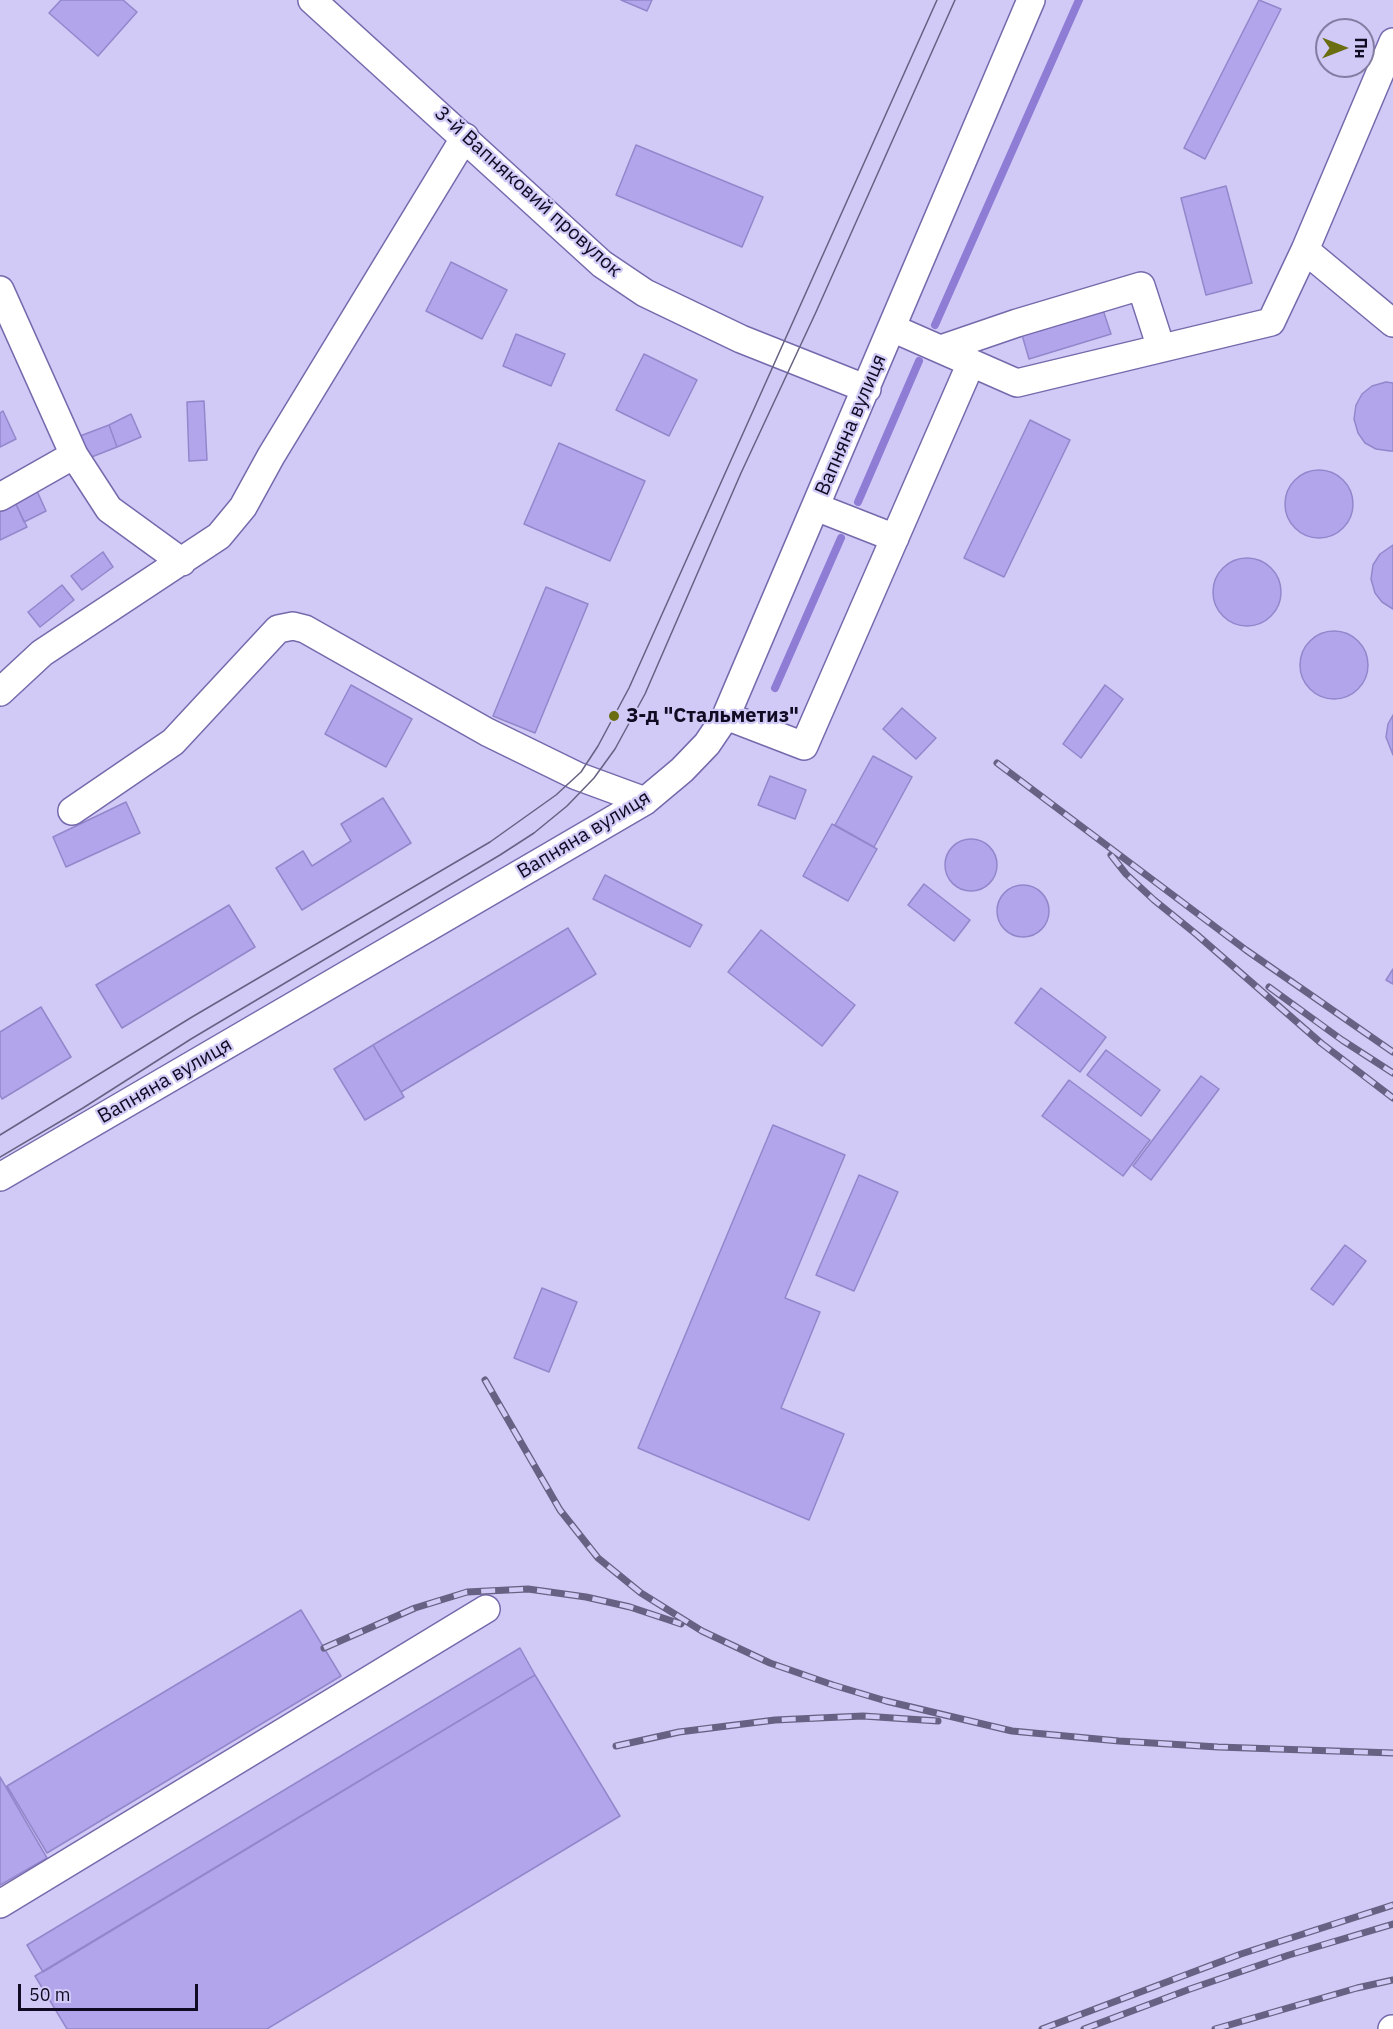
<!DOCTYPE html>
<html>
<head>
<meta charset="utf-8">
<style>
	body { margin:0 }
	#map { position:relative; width:1393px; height:2029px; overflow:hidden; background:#d1caf6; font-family:"IBM Plex Sans",sans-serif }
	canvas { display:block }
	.north { position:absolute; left:1315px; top:18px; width:60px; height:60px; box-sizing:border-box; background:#d1caf6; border:2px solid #847da2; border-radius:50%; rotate:90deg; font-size:16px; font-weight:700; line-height:24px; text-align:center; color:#100a23 }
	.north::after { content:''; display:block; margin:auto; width:21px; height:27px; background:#6a6e11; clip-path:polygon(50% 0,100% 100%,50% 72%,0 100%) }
	.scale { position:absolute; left:18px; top:1984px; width:180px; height:27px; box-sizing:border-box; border:3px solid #100a23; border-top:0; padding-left:8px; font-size:18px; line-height:21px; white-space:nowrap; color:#100a23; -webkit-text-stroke:4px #d1caf6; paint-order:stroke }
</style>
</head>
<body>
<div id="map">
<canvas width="1393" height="2029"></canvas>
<div class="north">Пн</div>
<div class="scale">50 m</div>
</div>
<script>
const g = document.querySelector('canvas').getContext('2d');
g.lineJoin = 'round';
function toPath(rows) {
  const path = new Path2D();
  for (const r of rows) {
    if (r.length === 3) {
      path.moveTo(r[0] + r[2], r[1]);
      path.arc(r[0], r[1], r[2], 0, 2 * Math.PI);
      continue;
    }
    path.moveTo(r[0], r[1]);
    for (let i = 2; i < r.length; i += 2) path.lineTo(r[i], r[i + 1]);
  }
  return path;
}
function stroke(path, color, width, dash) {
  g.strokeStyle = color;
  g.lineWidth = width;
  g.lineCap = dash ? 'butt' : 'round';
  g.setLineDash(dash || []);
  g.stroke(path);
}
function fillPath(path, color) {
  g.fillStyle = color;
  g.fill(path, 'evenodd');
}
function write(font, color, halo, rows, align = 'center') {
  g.font = font + ' "IBM Plex Sans",sans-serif';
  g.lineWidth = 4.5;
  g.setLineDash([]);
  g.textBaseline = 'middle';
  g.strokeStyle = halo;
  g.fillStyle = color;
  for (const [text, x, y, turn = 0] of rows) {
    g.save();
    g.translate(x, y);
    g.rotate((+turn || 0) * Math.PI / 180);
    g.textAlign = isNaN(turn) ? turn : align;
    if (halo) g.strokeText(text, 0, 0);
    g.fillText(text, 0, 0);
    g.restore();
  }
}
const stream = toPath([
	[935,325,1079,0],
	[858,502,919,361],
	[775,688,841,538]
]);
const building = toPath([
	[61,0,123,0,137,12,98,56,49,13,61,0],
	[621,0,652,0,647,11,621,0],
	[1259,0,1281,9,1205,159,1184,148,1259,0],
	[636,145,763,197,742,247,616,195,636,145],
	[1226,186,1252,283,1206,295,1181,198,1226,186],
	[451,262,507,290,482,339,426,311,451,262],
	[1103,310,1111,334,1029,359,1022,335,1103,310],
	[516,334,565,354,551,386,503,366,516,334],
	[644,354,697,380,669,436,616,410,644,354],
	[1386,382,1393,383,1393,451,1390,451,1376,449,1365,443,1358,433,1354,419,1356,405,1362,394,1372,386,1386,382],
	[204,401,207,460,189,461,187,402,204,401],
	[3,411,16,439,0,447,0,413,3,411],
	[131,414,141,437,117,447,109,425,131,414],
	[1030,420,1070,440,1004,577,964,558,1030,420],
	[109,425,117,447,89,458,80,436,109,425],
	[559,443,645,481,610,561,524,524,559,443],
	[1319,504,34],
	[37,491,46,511,24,522,15,502,37,491],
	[15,502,27,527,0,540,0,509,15,502],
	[1393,545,1393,609,1382,602,1375,593,1371,579,1373,565,1380,554,1393,545],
	[103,552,113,567,82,590,71,576,103,552],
	[1247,592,34],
	[62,585,74,600,40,627,28,612,62,585],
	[546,587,588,604,535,733,493,716,546,587],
	[1334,665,34],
	[351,685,412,719,386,767,325,734,351,685],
	[1105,685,1123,699,1081,758,1063,744,1105,685],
	[902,708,936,738,916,759,883,729,902,708],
	[1393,715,1393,755,1386,737,1388,724,1393,715],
	[873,756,912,777,874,847,835,825,873,756],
	[770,776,806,790,795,819,758,805,770,776],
	[383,798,411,843,302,910,276,868,303,851,312,866,351,841,341,824,383,798],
	[126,802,140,833,66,867,53,837,126,802],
	[832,824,877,849,848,901,803,876,832,824],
	[971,865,26],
	[605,875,702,925,690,947,593,899,605,875],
	[924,884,970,920,954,941,908,905,924,884],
	[1023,911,26],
	[229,905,255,947,122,1028,96,985,229,905],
	[568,928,596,974,401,1092,373,1045,568,928],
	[761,930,855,1005,822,1046,728,972,761,930],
	[1393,969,1393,984,1386,980,1393,969],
	[1041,988,1106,1037,1080,1072,1015,1023,1041,988],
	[41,1007,71,1057,2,1099,0,1095,0,1032,41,1007],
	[373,1045,404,1097,365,1120,334,1069,373,1045],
	[1106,1050,1160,1090,1141,1116,1087,1075,1106,1050],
	[1201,1076,1219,1089,1151,1180,1133,1166,1201,1076],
	[1069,1080,1150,1140,1123,1176,1042,1116,1069,1080],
	[773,1125,845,1155,785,1298,820,1312,781,1408,844,1434,809,1520,638,1448,773,1125],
	[859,1175,898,1192,854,1291,816,1275,859,1175],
	[1345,1245,1366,1261,1333,1305,1311,1289,1345,1245],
	[542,1288,577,1302,549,1372,514,1358,542,1288],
	[301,1610,341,1676,47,1853,7,1786,301,1610],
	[520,1648,535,1675,43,1972,27,1945,520,1648],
	[535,1675,620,1816,267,2029,67,2029,35,1976,535,1675],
	[0,1777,47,1858,0,1885,0,1777]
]);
const minor = toPath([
	[312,0,602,264,645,293,741,339,867,389],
	[1305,250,1393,323],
	[0,290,74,455,109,509,182,562],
	[892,328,1017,383,1271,322,1305,250,1393,42],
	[941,349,1017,323,1141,286,1161,348],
	[0,497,74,455],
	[816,507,895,538],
	[0,692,42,653,219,536,243,507,271,456,465,137],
	[726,716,804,746,971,363],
	[72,811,173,742,278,629,293,626,305,629,487,732,577,776,645,801],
	[0,1177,645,801,682,770,707,744,726,716,1031,0],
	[0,1904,486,1609],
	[1392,2029,1393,2029]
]);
const tram = toPath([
	[0,1135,192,1017,490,842,556,795,581,772,598,746,629,688,937,0],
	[0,1157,83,1108,191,1039,500,855,534,833,567,806,594,778,615,749,645,694,741,473,816,312,955,0]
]);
const rail = toPath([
	[997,763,1246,950,1393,1052],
	[1111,855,1126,874,1154,900,1196,934,1321,1043,1393,1098],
	[1269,987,1342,1040,1393,1073],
	[485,1380,560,1510,598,1558,641,1593,702,1631,770,1663,833,1685,886,1701,1012,1731,1119,1741,1218,1747,1393,1753],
	[324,1648,415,1608,467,1592,528,1589,586,1597,630,1607,681,1624],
	[616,1746,679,1732,775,1720,863,1716,938,1721],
	[1042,2029,1241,1954,1393,1905],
	[1084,2029,1190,1989,1289,1955,1393,1924],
	[1215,2029,1357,1988,1393,1980]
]);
const markers = [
	[614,716,6,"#6a6e11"]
];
const streetNames = [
	["3-й Вапняковий провулок",528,192,42],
	["Вапняна вулиця",851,425,-67],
	["Вапняна вулиця",584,835,-31],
	["Вапняна вулиця",165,1081,-30]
];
const poiNames = [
	["З-д \"Стальметиз\"",626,716]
];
stroke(stream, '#8f7cd5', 8);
fillPath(building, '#b2a5ec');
stroke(building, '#9387cc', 1.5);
stroke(minor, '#7669ac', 30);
stroke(minor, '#fff', 27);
stroke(tram, '#676183', 1.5);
stroke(rail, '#676183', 7);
stroke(rail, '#d1caf6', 4.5, [14]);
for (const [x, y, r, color] of markers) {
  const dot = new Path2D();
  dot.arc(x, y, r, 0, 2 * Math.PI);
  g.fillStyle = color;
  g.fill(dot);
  stroke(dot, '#d1caf6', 2);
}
write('20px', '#100a23', '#d1caf6', streetNames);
write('bold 20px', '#100a23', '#d1caf6', poiNames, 'left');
</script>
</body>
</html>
